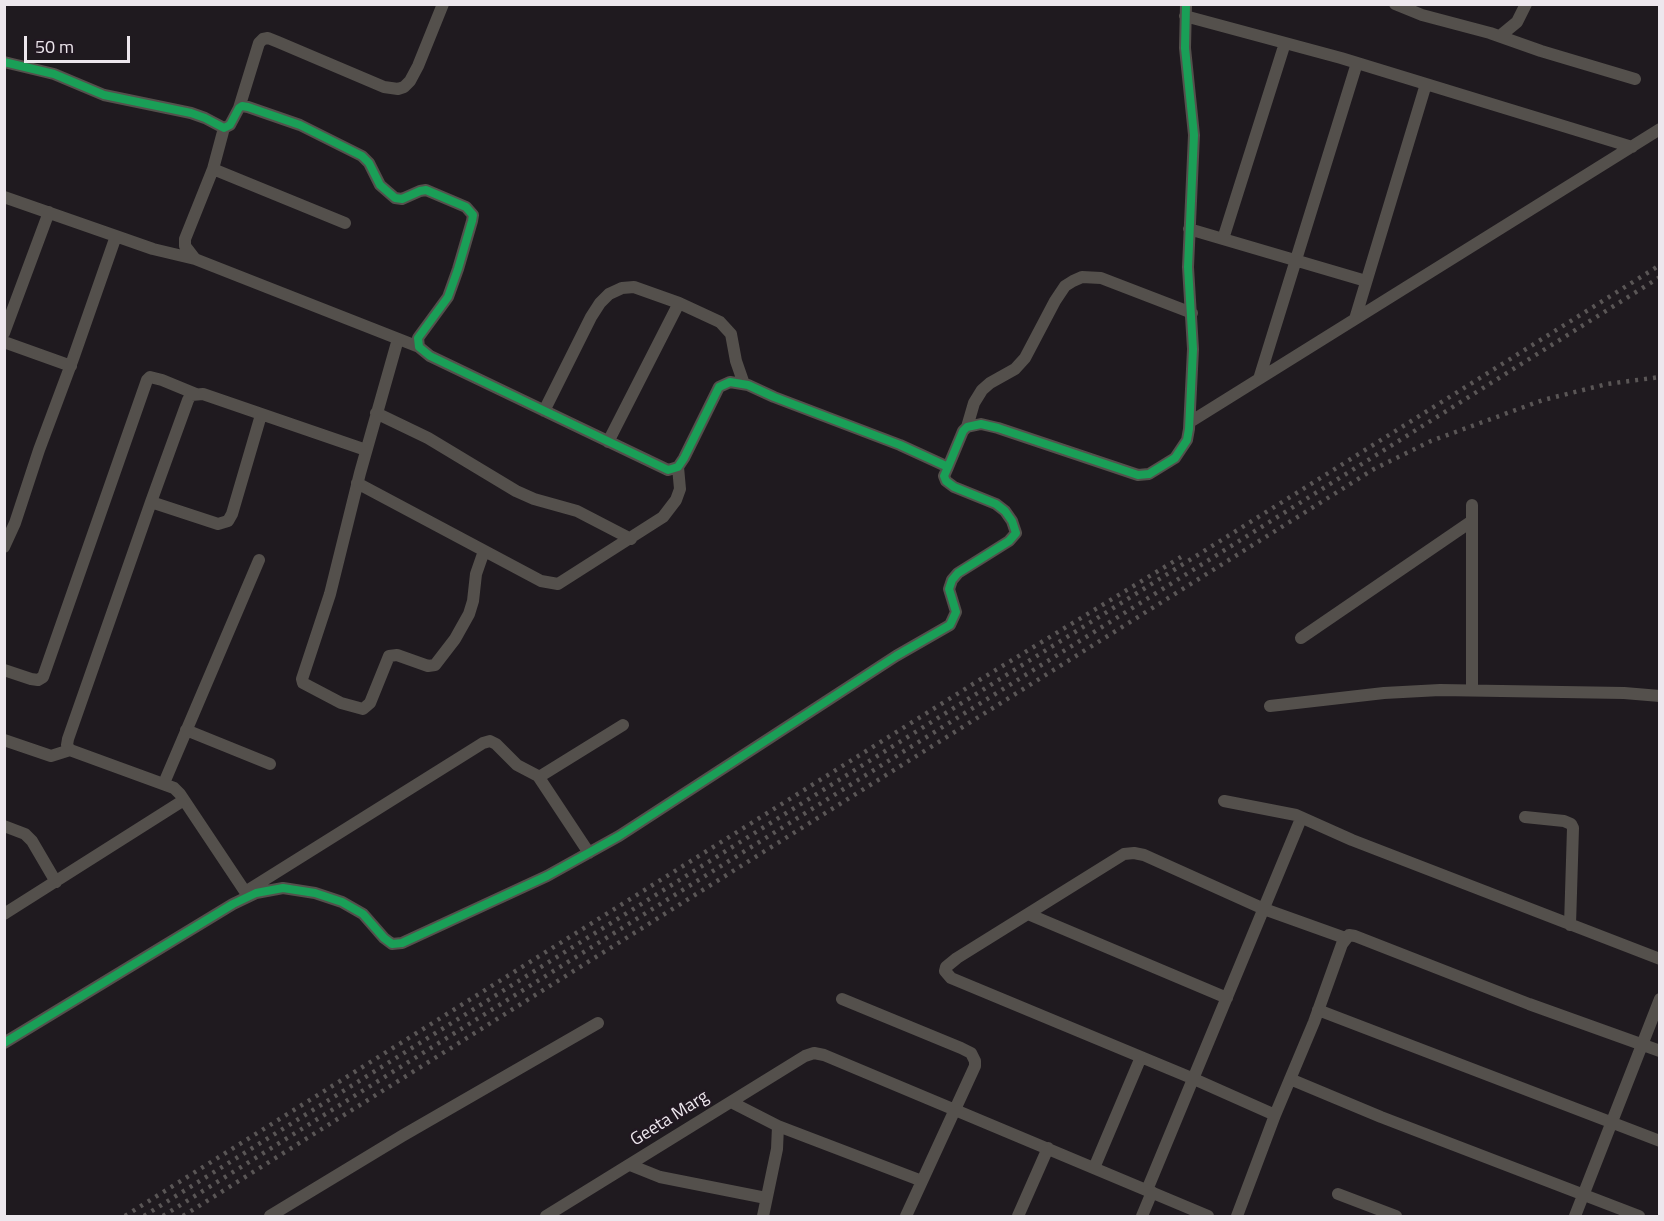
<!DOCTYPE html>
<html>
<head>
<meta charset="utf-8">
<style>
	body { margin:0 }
	#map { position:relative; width:1664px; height:1221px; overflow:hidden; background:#1f1a1f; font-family:"Titillium Web",sans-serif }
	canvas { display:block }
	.frame { position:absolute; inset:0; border:6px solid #ede7ed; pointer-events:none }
	.scale { position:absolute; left:24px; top:36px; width:106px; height:27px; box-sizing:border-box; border:3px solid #ede7ed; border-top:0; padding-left:8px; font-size:18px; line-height:21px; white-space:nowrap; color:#ede7ed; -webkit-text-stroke:4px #211821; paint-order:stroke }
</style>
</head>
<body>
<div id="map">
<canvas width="1664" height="1221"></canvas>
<div class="frame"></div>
<div class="scale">50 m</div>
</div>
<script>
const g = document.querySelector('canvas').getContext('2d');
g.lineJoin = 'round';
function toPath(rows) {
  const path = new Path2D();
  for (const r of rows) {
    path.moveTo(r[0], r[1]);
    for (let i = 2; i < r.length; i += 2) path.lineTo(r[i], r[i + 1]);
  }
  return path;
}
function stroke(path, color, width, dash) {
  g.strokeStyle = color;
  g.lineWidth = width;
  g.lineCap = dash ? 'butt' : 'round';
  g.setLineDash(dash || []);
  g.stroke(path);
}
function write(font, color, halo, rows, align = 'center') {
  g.font = font + ' "Titillium Web",sans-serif';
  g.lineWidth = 4.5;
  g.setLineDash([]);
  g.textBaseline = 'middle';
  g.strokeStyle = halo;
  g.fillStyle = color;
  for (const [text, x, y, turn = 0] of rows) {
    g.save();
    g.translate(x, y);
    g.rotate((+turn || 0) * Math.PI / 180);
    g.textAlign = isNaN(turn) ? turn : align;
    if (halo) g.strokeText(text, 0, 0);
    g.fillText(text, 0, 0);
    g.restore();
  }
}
const street = toPath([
	[1395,4,1422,15,1490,33,1541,51,1635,79],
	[1185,16,1341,58,1632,147],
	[1500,36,1517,22,1526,4],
	[4,62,54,74,104,95,191,113,205,118,224,128,230,125,239,108,242,106,248,107,300,125,362,156,369,163,380,185,395,198,402,199,420,191,426,190,466,207,473,215,472,221,458,269,448,297,418,338,419,347,430,356,668,470,678,467,684,458,719,387,730,382,748,385,774,397,900,445,948,467],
	[239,108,259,43,263,39,268,38,278,42,384,87,398,89,404,87,410,81,418,66,443,4],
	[224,128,213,169,185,239,185,246,195,259,419,347],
	[213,169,345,223],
	[4,197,153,249,195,259],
	[1189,229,1366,281],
	[1223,239,1285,43],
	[1355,319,1426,84],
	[4,333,49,212],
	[398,339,360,473,330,594,302,679,303,683,341,703,363,709,370,703,389,656,397,655,428,666,435,665,455,639,469,614,473,601,476,574,484,551],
	[4,342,71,366],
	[1259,379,1357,63],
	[544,411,591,317,600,303,609,294,622,288,634,287,679,303,720,322,731,334,736,361,744,384],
	[376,413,428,438,516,491,534,499,577,511,631,539],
	[1190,422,1660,129],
	[967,427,974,403,982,390,990,383,1015,369,1025,358,1055,301,1065,286,1073,281,1082,277,1101,278,1192,313],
	[608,442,679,303],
	[357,483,541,581,558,584,663,517,676,500,680,489,678,467],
	[151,502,218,524,228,521,232,514,261,415],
	[4,547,15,523,39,450,73,359,116,236],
	[1301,638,1472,521],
	[4,670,31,679,38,680,43,677,147,380,150,377,162,380,196,394],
	[1472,690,1472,505],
	[1270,706,1384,693,1440,690,1624,693,1660,696],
	[186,730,270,764],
	[4,740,51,756,70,750],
	[539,777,623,725],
	[164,783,259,560],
	[1224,801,1296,815,1352,840,1660,959],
	[1525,817,1564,821,1571,824,1573,828,1570,925],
	[4,826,25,834,32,841,56,882],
	[245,892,483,743,490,741,496,744,517,765,538,776,589,853],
	[248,896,180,794,174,788,70,750,67,745,68,739,151,502,188,400,191,395,203,394,366,450],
	[4,914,184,800],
	[1028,914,1227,998],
	[842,999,961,1048,971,1053,975,1061,975,1066,906,1216],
	[1318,1010,1660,1141],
	[4,1043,233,904,256,893,283,888,315,893,342,902,363,914,384,938,392,944,402,943,547,876,619,836,896,656,950,625,956,612,949,589,952,580,958,573,1009,541,1016,533,1012,521,1005,511,996,504,954,487,946,481,944,476,948,467,963,431,967,427,981,424,998,428,1138,475,1149,474,1175,458,1187,440,1189,429,1193,349,1188,267,1194,135,1185,48,1186,4],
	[1290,1079,1381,1117,1639,1216],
	[731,1102,778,1126,777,1149,763,1216],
	[1275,1115,1194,1079,951,978,945,971,946,967,957,958,1124,854,1134,853,1144,855,1264,909,1345,938],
	[778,1126,922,1181],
	[630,1165,660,1177,766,1198],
	[1094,1168,1141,1057],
	[1147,1190,1300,821,1303,819],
	[1338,1194,1396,1216],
	[270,1216,402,1136,598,1023],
	[546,1216,805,1056,814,1053,824,1055,1208,1216],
	[1018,1216,1048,1148],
	[1142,1216,1152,1192],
	[1237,1216,1275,1115,1314,1022,1342,944,1349,935,1355,936,1529,1004,1660,1051],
	[1575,1216,1660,999]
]);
const rail = toPath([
	[125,1216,981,679,1181,557],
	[144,1216,1660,265],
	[163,1216,1660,277],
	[183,1216,1374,469,1431,441,1543,400,1607,384,1660,377]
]);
const cycleway = toPath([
	[4,62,54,74,104,95,191,113,205,118,224,128,230,125,239,108,242,106,248,107,300,125,362,156,369,163,380,185,395,198,402,199,420,191,426,190,466,207,473,215,472,221,458,269,448,297,418,338,419,347,430,356,668,470,678,467,684,458,719,387,730,382,748,385,774,397,900,445,948,467],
	[4,1043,233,904,256,893,283,888,315,893,342,902,363,914,384,938,392,944,402,943,547,876,619,836,896,656,950,625,956,612,949,589,952,580,958,573,1009,541,1016,533,1012,521,1005,511,996,504,954,487,946,481,944,476,948,467,963,431,967,427,981,424,998,428,1138,475,1149,474,1175,458,1187,440,1189,429,1193,349,1188,267,1194,135,1185,48,1186,4]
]);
const streetNames = [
	["Geeta Marg",670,1119,-32]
];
stroke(street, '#54504c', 12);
stroke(rail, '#5a5656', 4.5, [3, 6]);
stroke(cycleway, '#1a9f57', 8);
write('18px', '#ede7ed', '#211821', streetNames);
</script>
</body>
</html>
